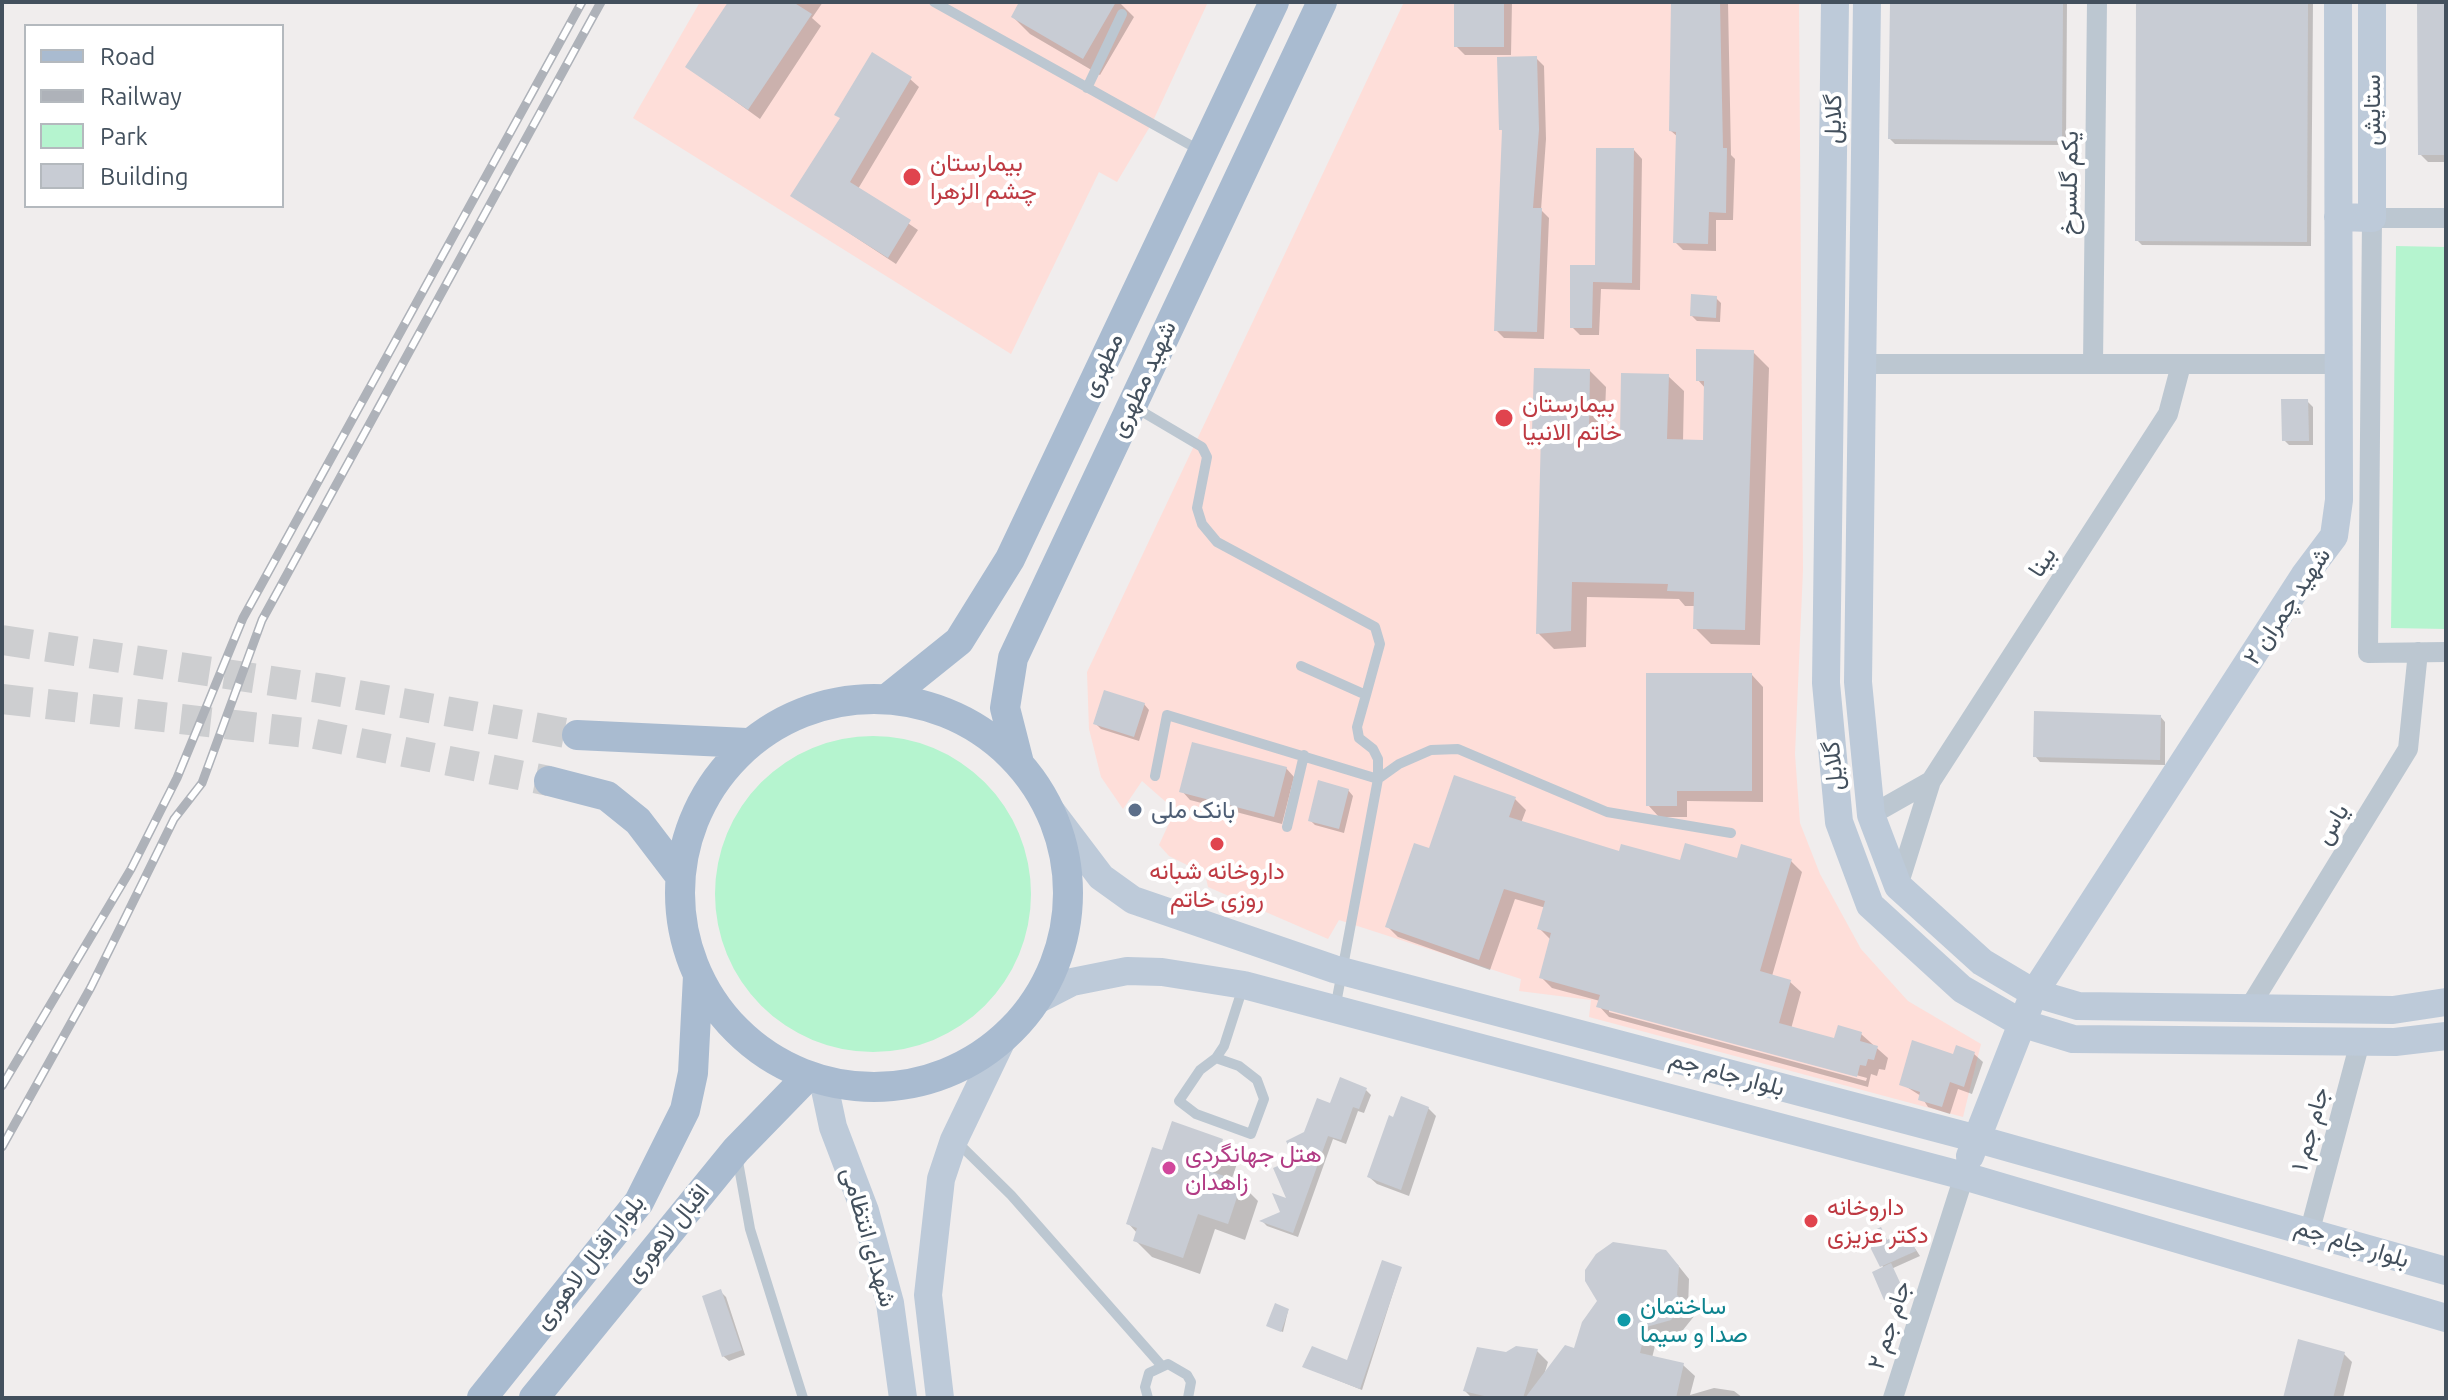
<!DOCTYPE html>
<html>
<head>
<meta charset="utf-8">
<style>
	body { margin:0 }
	#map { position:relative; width:2448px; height:1400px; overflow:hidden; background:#f0eded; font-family:Ubuntu,sans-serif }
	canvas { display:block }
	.frame { position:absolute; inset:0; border:4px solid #43505d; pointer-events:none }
	.legend { position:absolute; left:24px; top:24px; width:260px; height:184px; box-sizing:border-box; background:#fff; border:2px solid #b4b9be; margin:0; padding:10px 14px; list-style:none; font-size:24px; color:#43505d }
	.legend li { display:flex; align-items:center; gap:16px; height:40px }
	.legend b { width:40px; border:2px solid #b4b9be }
</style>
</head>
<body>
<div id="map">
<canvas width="2448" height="1400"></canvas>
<div class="frame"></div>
<ul class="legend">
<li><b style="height:10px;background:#a9bbd0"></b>Road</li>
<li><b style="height:10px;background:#aeb2b9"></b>Railway</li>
<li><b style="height:22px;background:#b5f4cf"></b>Park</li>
<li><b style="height:22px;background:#c8ccd4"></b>Building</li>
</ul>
</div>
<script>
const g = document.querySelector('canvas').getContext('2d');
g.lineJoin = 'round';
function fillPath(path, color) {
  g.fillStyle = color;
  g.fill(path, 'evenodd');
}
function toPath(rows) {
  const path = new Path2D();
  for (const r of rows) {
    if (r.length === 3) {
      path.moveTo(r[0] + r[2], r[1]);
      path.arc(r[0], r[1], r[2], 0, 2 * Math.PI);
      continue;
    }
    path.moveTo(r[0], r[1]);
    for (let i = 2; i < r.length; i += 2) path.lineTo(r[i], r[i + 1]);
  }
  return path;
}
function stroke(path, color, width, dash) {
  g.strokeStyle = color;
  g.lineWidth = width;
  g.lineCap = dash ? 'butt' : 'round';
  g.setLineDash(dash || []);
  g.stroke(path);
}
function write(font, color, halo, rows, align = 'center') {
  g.font = font + ' Ubuntu,Vazirmatn,sans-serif';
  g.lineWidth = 8;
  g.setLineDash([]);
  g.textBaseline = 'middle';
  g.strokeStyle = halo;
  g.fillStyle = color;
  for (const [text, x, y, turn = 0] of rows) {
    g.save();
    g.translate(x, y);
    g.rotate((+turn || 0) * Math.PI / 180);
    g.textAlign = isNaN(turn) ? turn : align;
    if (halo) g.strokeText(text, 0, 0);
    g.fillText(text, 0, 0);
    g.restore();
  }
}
const medical = toPath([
	[700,2,1208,2,1152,123,1117,182,1099,172,1011,354,633,118],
	[1404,2,1799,2,1803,570,1795,754,1800,823,1820,874,1861,949,1908,1001,1981,1044,1963,1117,1589,1017,1591,1000,1519,991,1521,979,1339,920,1328,939,1208,887,1205,874,1169,856,1159,845,1175,810,1142,781,1123,809,1101,777,1089,729,1087,672]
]);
const green = toPath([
	[2396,246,2446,247,2446,629,2391,628],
	[873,894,158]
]);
const shadow = toPath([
	[731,2,823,2,812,18,821,26,760,119,688,67],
	[1021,2,1119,2,1134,17,1100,75,1030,34,1013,17],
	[1456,2,1512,2,1511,55,1465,55,1456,46],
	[1673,2,1728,2,1731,155,1735,159,1733,220,1716,220,1716,251,1683,250,1675,242,1678,137,1671,131],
	[1892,2,2067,2,2066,145,1895,144,1890,139],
	[2138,2,2313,2,2311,246,2142,245,2137,240],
	[2420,2,2446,2,2446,162,2428,162,2420,154],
	[1536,58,1544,66,1546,139,1541,210,1549,218,1544,339,1504,338,1496,330,1504,133,1501,129],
	[910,79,919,87,858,189,918,230,896,264,793,196],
	[1634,150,1642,159,1640,290,1601,289,1599,335,1580,335,1572,327,1597,267],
	[1716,298,1721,303,1720,322,1697,321,1692,316],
	[1753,352,1769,368,1760,645,1711,644,1695,628,1696,606,1685,606,1679,599,1587,597,1586,647,1554,649,1538,633,1543,440,1534,431,1590,371,1606,387,1604,438,1622,438,1668,376,1684,391,1683,442,1705,442,1706,389,1698,380],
	[2307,401,2313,407,2313,445,2289,445,2284,440],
	[1752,675,1763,687,1763,802,1687,801,1687,817,1659,817,1648,805],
	[1144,704,1149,710,1139,741,1101,729,1096,724],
	[2160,716,2165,722,2165,765,2040,762,2035,756],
	[1286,768,1294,777,1282,824,1190,800,1182,791],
	[1348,790,1353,796,1344,833,1315,825,1310,820],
	[1515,799,1526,810,1521,823,1620,853,1681,863,1791,861,1802,872,1772,976,1790,982,1801,992,1791,1029,1836,1041,1861,1034,1888,1058,1885,1070,1879,1069,1877,1076,1871,1074,1868,1087,1609,1017,1599,1006,1600,1001,1552,988,1541,977,1551,940,1539,928,1546,908,1515,899,1490,970,1398,937,1387,926,1430,850],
	[1609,1008,1867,1078,1866,1081,1609,1012],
	[1974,1054,1983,1062,1972,1094,1958,1089,1950,1114,1928,1107,1921,1096,1902,1084,1954,1056],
	[1366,1090,1371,1095,1364,1113,1358,1111,1346,1144,1333,1139,1298,1237,1267,1226,1263,1222,1282,1213,1290,1201,1296,1160,1306,1134,1331,1105],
	[1428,1108,1436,1116,1409,1196,1377,1184,1369,1177],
	[1222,1141,1239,1158,1231,1181,1241,1184,1258,1201,1245,1240,1215,1229,1200,1274,1152,1257,1135,1240,1137,1233,1128,1223,1163,1153],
	[1880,1230,1888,1241,1905,1233,1920,1256,1891,1269,1905,1298,1891,1304,1886,1299,1884,1269,1867,1236],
	[1677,1264,1689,1279,1688,1308,1695,1315,1683,1330,1657,1338,1652,1358,1683,1365,1695,1376,1690,1395,1714,1388,1734,1391,1743,1398,1472,1398,1465,1391,1507,1354,1537,1351,1548,1362,1544,1375],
	[1401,1268,1362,1390,1307,1368,1348,1363],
	[721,1292,726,1297,745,1355,729,1361,723,1356],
	[1288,1311,1283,1332,1270,1327],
	[2344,1354,2352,1362,2343,1398,2285,1398]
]);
const building = toPath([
	[728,2,793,2,812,14,748,110,685,67],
	[1019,2,1116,2,1083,59,1011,17],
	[1454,2,1504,2,1504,47,1454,47],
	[1671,2,1720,2,1723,148,1727,148,1726,213,1709,212,1708,244,1673,243,1676,132,1669,131],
	[1890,2,2063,2,2062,141,1888,139],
	[2136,2,2308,2,2307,242,2135,241],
	[2417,2,2446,2,2446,155,2418,155],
	[872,52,912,77,850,182,911,220,888,258,790,196,840,118,834,115],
	[1537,56,1539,130,1533,208,1542,208,1537,332,1494,331,1502,130,1499,130,1497,57],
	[1596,148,1634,148,1632,283,1593,282,1592,328,1570,328,1570,265,1595,265],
	[1691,294,1717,296,1716,318,1690,316],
	[1696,349,1754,350,1745,630,1693,629,1694,592,1667,591,1668,584,1572,582,1571,631,1536,634,1541,432,1532,431,1534,368,1590,369,1589,436,1620,436,1621,373,1669,374,1667,439,1703,440,1704,381,1696,381],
	[2281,399,2308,399,2309,441,2282,441],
	[1646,673,1752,673,1752,791,1677,791,1677,806,1646,806],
	[1104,690,1145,703,1134,737,1093,724],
	[2034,711,2161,715,2160,760,2033,757],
	[1192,742,1287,767,1274,817,1179,792],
	[1454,775,1516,797,1509,817,1619,851,1621,844,1680,860,1685,843,1737,858,1741,844,1792,859,1760,971,1791,980,1779,1023,1834,1038,1838,1025,1862,1032,1860,1041,1878,1046,1874,1060,1868,1059,1866,1066,1860,1065,1857,1077,1596,1007,1600,995,1539,978,1551,933,1537,929,1545,901,1504,889,1479,960,1385,927,1414,843,1429,848],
	[1318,780,1349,789,1339,829,1308,821],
	[1912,1040,1953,1054,1956,1045,1975,1052,1964,1087,1950,1082,1942,1107,1918,1100,1920,1092,1899,1085],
	[1340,1077,1367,1088,1359,1109,1353,1107,1341,1140,1328,1136,1293,1233,1259,1221,1280,1212,1272,1193,1286,1198,1273,1168,1294,1159,1286,1141,1304,1132,1317,1098,1330,1103],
	[1401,1096,1429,1107,1401,1190,1367,1177,1389,1115,1393,1117],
	[1172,1121,1223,1139,1212,1172,1242,1182,1228,1224,1198,1214,1183,1258,1133,1241,1137,1228,1126,1224,1152,1147,1162,1150],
	[1881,1227,1887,1240,1906,1230,1916,1251,1880,1267,1864,1235],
	[1613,1242,1666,1250,1679,1266,1677,1295,1685,1303,1671,1320,1646,1327,1640,1353,1684,1363,1676,1398,1525,1398,1565,1345,1574,1348,1582,1322,1597,1301,1585,1281,1585,1270,1596,1254],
	[1382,1260,1402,1267,1360,1389,1302,1367,1312,1346,1347,1360],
	[1891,1263,1904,1291,1884,1300,1872,1272],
	[721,1289,742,1350,722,1357,702,1296],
	[1275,1303,1289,1309,1281,1332,1266,1326],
	[2298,1339,2345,1352,2333,1398,2283,1398],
	[1516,1346,1538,1349,1523,1398,1493,1398,1463,1391,1477,1347,1506,1352]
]);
const primaryTunnel = toPath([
	[2,640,325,689,577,735],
	[2,699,315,734,549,781]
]);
const lane = toPath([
	[934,2,1201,151],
	[1087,88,1122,14],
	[1136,408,1202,447,1207,457,1197,508,1202,524,1217,542,1375,627,1380,644,1366,695],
	[1301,666,1366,695,1357,727,1359,738,1373,749,1378,759,1378,779,1335,1009],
	[1155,776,1167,715,1378,779,1399,764,1431,750,1458,749,1607,812,1731,833],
	[1287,827,1304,755],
	[1216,1058,1239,1066,1257,1080,1264,1099,1251,1134,1196,1114,1179,1101,1200,1070,1216,1058,1224,1046,1243,987],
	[956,1141,1011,1195,1161,1365],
	[737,1156,750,1229,803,1398],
	[1148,1398,1145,1387,1149,1373,1168,1364,1187,1375,1191,1382,1188,1398]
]);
const street = toPath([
	[2446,218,2372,218,2368,653,2446,652],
	[1862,364,2339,364],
	[2093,364,2097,2],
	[1871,815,1931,781],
	[1898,886,1931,781,2168,414,2181,365],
	[2249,1008,2408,749,2418,652],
	[2310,1230,2360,1042],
	[1893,1398,1964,1176]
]);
const secondary = toPath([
	[1835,2,1826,683,1839,822,1870,905,1962,989,2021,1023,2073,1039,2395,1042,2446,1036],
	[1867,2,1858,682,1871,815,1898,886,1982,962,2034,993,2078,1006,2393,1010,2446,1002],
	[2338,217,2372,218,2372,2],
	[1048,807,1101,877,1133,900,1334,969,1974,1138,2446,1271],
	[1035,1001,1072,982,1127,971,1162,972,1244,985,1964,1176,2446,1318],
	[823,1080,833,1127,865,1211,890,1303,903,1398],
	[1970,1156,2034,993,2304,576,2334,536,2339,500,2338,2],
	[940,1398,928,1295,941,1179,954,1140,1002,1040]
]);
const primary = toPath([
	[888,698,959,641,1010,559,1274,2],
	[874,893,194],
	[577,735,747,743],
	[1019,763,1005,708,1013,658,1322,2],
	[549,781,607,796,638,821,680,876],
	[482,1398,639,1202,685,1110,693,1073,698,976],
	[534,1398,736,1150,808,1076]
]);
const rail = toPath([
	[2,1086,131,869,177,778,243,618,582,2],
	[2,1147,91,987,174,819,202,783,262,620,601,2]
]);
const markers = [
	[912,177,10,"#e0444e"],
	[1504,418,10,"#e0444e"],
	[1135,810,8,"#5c6f8a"],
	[1217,844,8,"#e0444e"],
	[1169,1168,8,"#d1479c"],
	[1811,1221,8,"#e0444e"],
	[1624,1320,8,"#0f9aa8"]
];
const streetNames = [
	["ستایش",2372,110,-90],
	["گلایل",1833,119,-89],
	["یکم گلسرخ",2069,183,-89],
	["مطهری",1102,365,-65],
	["شهید مطهری",1143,379,-65],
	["بینا",2042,562,-57],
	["شهید چمران ۲",2287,606,-56],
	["گلایل",1833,766,-95],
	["یاس",2332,824,-59],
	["بلوار جام جم",1727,1073,15],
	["جام جم ۱",2310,1129,-75],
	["اقبال لاهوری",667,1233,-51],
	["شهدای انتظامی",869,1237,74],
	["بلوار جام جم",2352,1243,17],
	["بلوار اقبال لاهوری",589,1262,-52],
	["جام جم ۲",1889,1325,-72]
];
const healthNames = [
	["بیمارستان",930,163],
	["چشم الزهرا",930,191],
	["بیمارستان",1522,404],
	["خاتم الانبیا",1522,432],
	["داروخانه شبانه",1217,871,"center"],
	["روزی خاتم",1217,899,"center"],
	["داروخانه",1827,1207],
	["دکتر عزیزی",1827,1235]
];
const serviceNames = [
	["بانک ملی",1151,810]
];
const hotelNames = [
	["هتل جهانگردی",1185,1154],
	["زاهدان",1185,1182]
];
const cultureNames = [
	["ساختمان",1640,1306],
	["صدا و سیما",1640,1334]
];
fillPath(medical, '#feded9');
fillPath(green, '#b5f4cf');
fillPath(shadow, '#0003');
fillPath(building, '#c8ccd4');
stroke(primaryTunnel, '#cdced0', 30, [30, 15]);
stroke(lane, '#bcc7d1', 10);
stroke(street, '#bcc7d1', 20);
stroke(secondary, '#bdcad9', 28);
stroke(primary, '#a9bbd0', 30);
stroke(rail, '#aeb2b9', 9);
stroke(rail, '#fff', 6, [18]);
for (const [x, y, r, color] of markers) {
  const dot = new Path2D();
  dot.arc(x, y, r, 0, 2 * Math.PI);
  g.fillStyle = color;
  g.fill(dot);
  stroke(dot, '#fff', 3);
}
write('24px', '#43505d', '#fff', streetNames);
write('24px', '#be3a42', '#fff', healthNames, 'left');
write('24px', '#4e5e75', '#fff', serviceNames, 'left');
write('24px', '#b23c85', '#fff', hotelNames, 'left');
write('24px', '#0d838f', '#fff', cultureNames, 'left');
</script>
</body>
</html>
